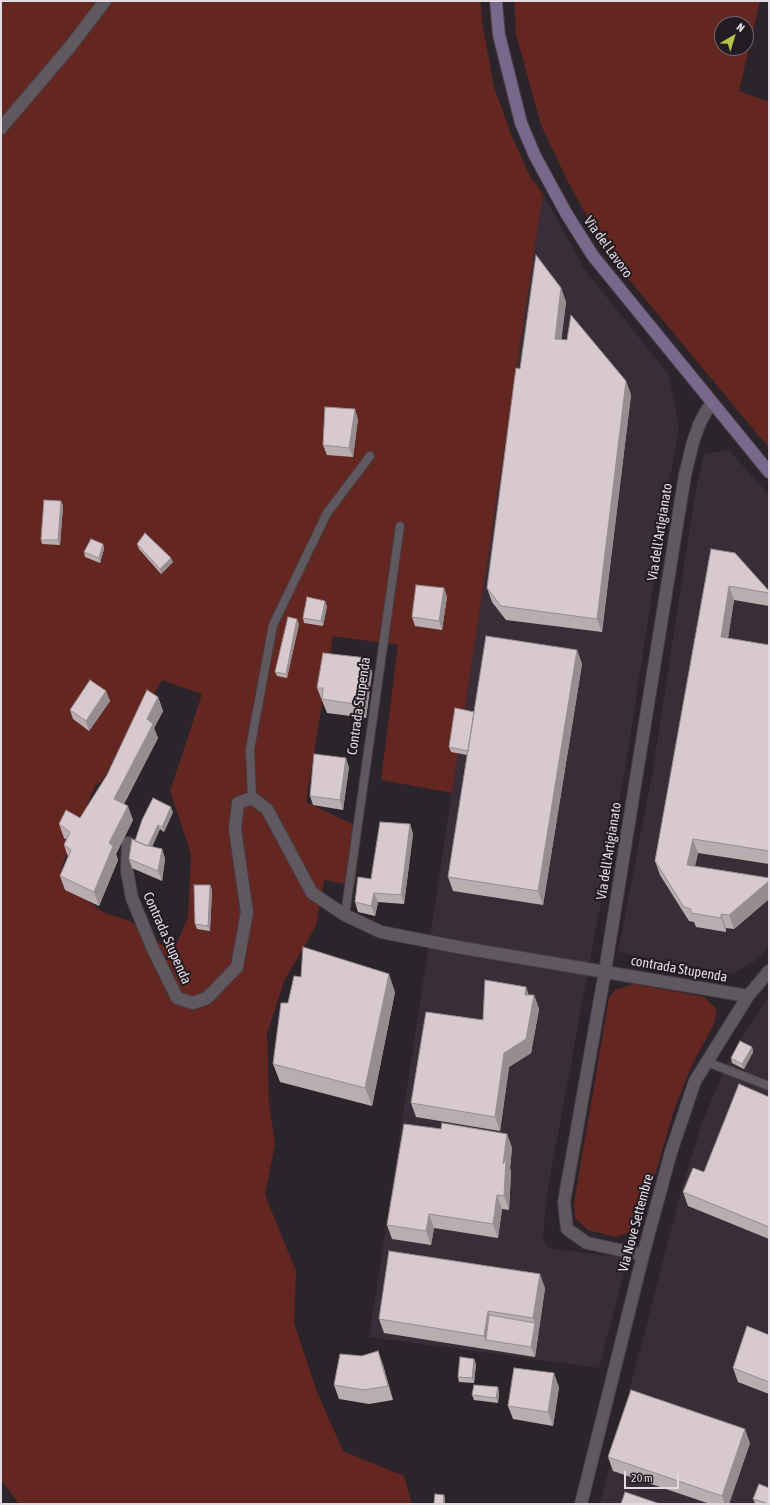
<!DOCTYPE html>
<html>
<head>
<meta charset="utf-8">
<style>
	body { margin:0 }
	#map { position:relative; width:770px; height:1505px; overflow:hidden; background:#2c242b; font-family:"Asap Condensed",sans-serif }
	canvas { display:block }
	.frame { position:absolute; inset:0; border:2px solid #e1dce1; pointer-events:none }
	.north { position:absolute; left:714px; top:16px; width:40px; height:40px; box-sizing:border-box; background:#221b21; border:1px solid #6e686e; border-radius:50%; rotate:38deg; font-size:11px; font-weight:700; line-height:16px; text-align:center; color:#e1dce1 }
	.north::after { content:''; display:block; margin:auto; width:14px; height:18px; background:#b5c249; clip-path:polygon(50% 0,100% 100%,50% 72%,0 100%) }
	.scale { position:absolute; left:624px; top:1471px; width:55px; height:18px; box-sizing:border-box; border:2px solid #e1dce1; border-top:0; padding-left:5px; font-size:12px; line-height:14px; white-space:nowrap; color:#e1dce1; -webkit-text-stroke:3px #221b21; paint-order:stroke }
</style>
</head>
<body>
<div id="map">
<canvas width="770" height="1505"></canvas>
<div class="frame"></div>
<div class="north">N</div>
<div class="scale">20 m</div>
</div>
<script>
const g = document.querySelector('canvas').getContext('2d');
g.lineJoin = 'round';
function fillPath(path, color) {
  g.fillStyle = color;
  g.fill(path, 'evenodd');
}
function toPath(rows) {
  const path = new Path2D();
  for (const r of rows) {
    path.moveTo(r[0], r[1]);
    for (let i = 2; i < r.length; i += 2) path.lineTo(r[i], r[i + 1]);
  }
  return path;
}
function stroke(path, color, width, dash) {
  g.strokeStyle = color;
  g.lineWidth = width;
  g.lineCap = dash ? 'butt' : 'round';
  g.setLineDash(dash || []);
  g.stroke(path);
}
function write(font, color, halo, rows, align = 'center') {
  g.font = font + ' "Asap Condensed",sans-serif';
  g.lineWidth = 4;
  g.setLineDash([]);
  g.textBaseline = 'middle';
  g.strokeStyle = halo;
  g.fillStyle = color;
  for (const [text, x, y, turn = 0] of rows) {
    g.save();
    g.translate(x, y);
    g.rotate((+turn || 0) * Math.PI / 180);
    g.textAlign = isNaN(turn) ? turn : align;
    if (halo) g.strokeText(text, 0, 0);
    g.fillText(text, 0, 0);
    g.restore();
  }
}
const built = toPath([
	[543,194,585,270,669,375,679,428,668,488,626,765,547,1194,543,1236,546,1245,554,1249,628,1258,599,1368,369,1337],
	[729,450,769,495,769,945,758,959,732,974,618,952,653,770,695,494,704,454],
	[769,996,769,1504,600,1504,684,1180,702,1122,730,1058,749,1026]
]);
const green = toPath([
	[1,1,481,1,482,22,494,87,512,137,531,178,543,194,452,793,381,780,398,645,333,636,306,802,361,828,361,837,355,886,324,880,316,926,284,981,267,1034,269,1103,275,1144,265,1195,296,1271,294,1323,317,1392,343,1451,404,1476,412,1504,19,1504,1,1480],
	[162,680,202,694,170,791,191,854,188,917,173,953,130,921,105,913,71,890,61,868,95,786,102,781],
	[514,1,760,1,739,91,769,102,769,448,607,253,568,182,541,125,516,34],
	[722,24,746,24,746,48,722,48],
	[634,984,704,997,717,1009,714,1024,691,1067,674,1110,644,1213,635,1230,616,1237,588,1230,575,1218,574,1203,609,998,615,990]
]);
const lane = toPath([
	[252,798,250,749,273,625,327,513,370,456],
	[345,915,400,526],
	[707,1062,769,1086]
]);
const street = toPath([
	[1,128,69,48,105,1],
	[128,843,127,871,132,898,152,947,177,998,193,1003,207,998,237,967,247,912,235,830,238,803,252,798,267,809,312,893,345,915,381,932,463,948,748,996],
	[643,1255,587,1243,567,1229,564,1202,605,971,685,475,693,442,699,425,705,413,712,403],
	[581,1504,643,1255,671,1152,695,1081,748,996,769,971]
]);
const secondary = toPath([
	[496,1,499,35,521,123,535,156,566,213,593,256,769,472]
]);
const wall = toPath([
	[561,288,566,302,561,339,626,381,631,395,602,632,506,620,492,602,487,588,520,369],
	[358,419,353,457,327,455,323,445],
	[61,501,63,506,60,545,42,544,41,540],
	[103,544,104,549,100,563,85,557,84,552],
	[137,544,173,562,161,574,139,549],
	[711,549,769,591,769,606,734,600,728,638,769,645,769,864,698,853,695,866,769,878,769,899,734,929,726,928,726,932,696,927,694,922,689,921,660,875,655,861],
	[444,588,447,597,442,630,415,626,412,617],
	[327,606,323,626,304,623,303,618],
	[299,624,287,678,277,676,275,672],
	[577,650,582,664,543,905,453,891,448,877,467,755,451,752,449,747,474,712],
	[372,672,366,718,327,713,317,688],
	[106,691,110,701,89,731,73,719,70,710],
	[158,697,163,711,154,728,158,738,124,804,133,820,116,854,118,860,99,906,65,890,60,876,68,857,64,845,67,840,64,838,59,824,80,818],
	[349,767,343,810,313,805,310,796],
	[173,812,164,832,160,829,152,847,162,849,165,859,162,881,132,868,129,859,135,841],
	[410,824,413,834,404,904,378,902,375,916,358,912,355,902],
	[210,885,212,890,210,931,197,929,195,924],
	[526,987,528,995,534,995,539,1009,531,1053,509,1067,500,1131,416,1117,411,1103,483,1020],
	[395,992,372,1106,280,1082,273,1064,288,1003],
	[752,1047,753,1052,744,1069,732,1063,731,1058],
	[769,1097,769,1239,688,1206,683,1192,704,1172],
	[441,1129,507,1134,512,1148,510,1168,511,1172,509,1210,502,1209,498,1238,434,1228,431,1245,392,1239,387,1225],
	[545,1288,535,1357,384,1333,379,1319],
	[769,1335,769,1394,738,1382,733,1368],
	[378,1351,383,1365,393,1400,369,1404,339,1399,334,1385,362,1356],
	[474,1359,476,1364,474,1383,459,1382,458,1377],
	[559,1387,553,1426,513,1419,508,1406],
	[499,1391,498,1403,474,1400,472,1395],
	[750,1443,729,1504,710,1504,613,1471,608,1457],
	[753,1499,769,1504,755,1503]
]);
const shadedWall = toPath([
	[561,288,566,302,560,352,555,339],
	[626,381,631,395,602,632,597,619],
	[355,409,358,419,353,457,349,448],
	[61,501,63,506,60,545,58,540],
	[103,544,104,549,100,563,99,558],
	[171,558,173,562,161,574,160,569],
	[729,586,734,600,726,651,721,637],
	[444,588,447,597,442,630,439,621],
	[325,601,327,606,323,626,321,621],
	[297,619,299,624,287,678,286,674],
	[577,650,582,664,543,905,538,891],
	[367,658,372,672,366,718,361,705],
	[106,691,110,701,89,731,86,721],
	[158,697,163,711,154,728,158,738,119,812,114,799,147,719],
	[346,758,349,767,343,810,340,800],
	[128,806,133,820,116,854,118,860,99,906,94,892,109,843],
	[171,807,173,812,164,832,162,827],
	[410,824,413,834,404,904,401,895],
	[158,825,160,829,148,855,147,850],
	[693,839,698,853,692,879,687,865],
	[162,849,165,859,162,881,158,871],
	[769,881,769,899,734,929,729,915],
	[210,885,212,890,210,931,208,926],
	[374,893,378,902,375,916,371,906],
	[721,914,726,928,726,932,721,918],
	[389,974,395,992,372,1106,365,1088],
	[526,987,531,1001,525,995],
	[534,995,539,1009,531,1053,509,1067,500,1131,495,1117,504,1053],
	[752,1047,753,1052,744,1069,742,1064],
	[507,1134,512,1148,510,1168,511,1172,509,1210,504,1196,503,1164],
	[497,1195,502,1209,498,1238,493,1224],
	[429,1214,434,1228,431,1245,426,1231],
	[540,1274,545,1288,535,1357,531,1347,535,1323,533,1318],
	[488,1311,493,1325,486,1340,484,1336],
	[378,1351,383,1365,393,1400,388,1386],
	[474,1359,476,1364,474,1383,472,1378],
	[554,1373,559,1387,553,1426,548,1412],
	[498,1387,499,1391,498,1403,496,1398],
	[745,1429,750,1443,729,1504,725,1504,722,1496],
	[444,1495,445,1499,445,1504,443,1504]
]);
const building = toPath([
	[536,255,561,288,555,339,567,340,571,315,626,381,597,619,501,606,487,588,516,368,520,369,536,255],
	[325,407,355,409,349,448,323,445,325,407],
	[44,500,61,501,58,540,41,540,44,500],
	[145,533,171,558,160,569,137,544,145,533],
	[91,539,103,544,99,558,84,552,91,539],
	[711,549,735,553,769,591,769,593,729,586,721,637,769,645,769,851,693,839,687,865,769,878,769,881,729,915,721,914,721,918,691,913,691,909,684,907,655,861,711,549],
	[416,585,444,588,439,621,412,617,416,585],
	[307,597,325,601,321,621,303,618,307,597],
	[288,617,297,619,286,674,275,672,288,617],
	[486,636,577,650,538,891,448,877,486,636],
	[323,653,367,658,361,705,322,699,323,688,317,688,323,653],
	[90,680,106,691,86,721,70,710,90,680],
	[147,690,158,697,147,719,153,724,114,799,128,806,109,843,113,846,94,892,60,876,71,850,64,845,70,832,59,824,66,810,80,818,107,775,147,690],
	[455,708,474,712,468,751,449,747,455,708],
	[314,754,346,758,340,800,310,796,314,754],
	[153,798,171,807,162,827,158,825,148,846,135,841,142,820,153,798],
	[380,822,410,824,401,895,374,893,371,906,355,902,358,877,371,879,380,822],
	[132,839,145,845,162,849,158,871,129,859,132,839],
	[194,885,210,885,208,926,195,924,194,885],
	[303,947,389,974,365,1088,273,1064,281,1003,288,1003,294,976,301,977,303,947],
	[485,980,526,987,525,995,534,995,526,1039,504,1053,495,1117,411,1103,426,1012,483,1020,485,980],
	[740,1041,752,1047,742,1064,731,1058,740,1041],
	[739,1084,769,1097,769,1227,683,1192,693,1168,704,1172,739,1084],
	[442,1123,507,1134,503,1164,506,1159,504,1196,497,1195,493,1224,429,1214,426,1231,387,1225,404,1124,441,1129,442,1123],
	[389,1251,540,1274,533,1318,488,1311,484,1336,379,1319,389,1251],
	[489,1315,535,1323,531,1347,486,1340,489,1315],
	[747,1326,769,1335,769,1382,733,1368,747,1326],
	[378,1351,388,1386,364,1390,334,1385,340,1354,362,1356,378,1351],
	[460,1357,474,1359,472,1378,458,1377,460,1357],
	[514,1368,554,1373,548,1412,508,1406,514,1368],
	[474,1385,498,1387,496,1398,472,1395,474,1385],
	[631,1390,745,1429,722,1496,608,1457,631,1390],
	[759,1484,769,1488,769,1504,753,1499,759,1484],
	[625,1492,660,1504,621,1504,625,1492],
	[435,1494,444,1495,443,1504,434,1504,435,1494]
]);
const streetNames = [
	["Via del Lavoro",608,247,54],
	["Via dell'Artigianato",660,532,-81],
	["Contrada Stupenda",359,706,-82],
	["Via dell'Artigianato",609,851,-81],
	["Contrada Stupenda",167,938,66],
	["contrada Stupenda",679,969,10],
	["Via Nove Settembre",636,1223,-75]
];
fillPath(built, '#392d37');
fillPath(green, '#642621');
stroke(lane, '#453f44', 10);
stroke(street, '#453f44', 14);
stroke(secondary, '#453f44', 14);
stroke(lane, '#60585f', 8);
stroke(street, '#60585f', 12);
stroke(secondary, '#79678c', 12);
fillPath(wall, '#b9adb0');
fillPath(shadedWall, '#968d90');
fillPath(building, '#d7c9cd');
stroke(building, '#968d90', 1);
write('14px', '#e1dce1', '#221b21', streetNames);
</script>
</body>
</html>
